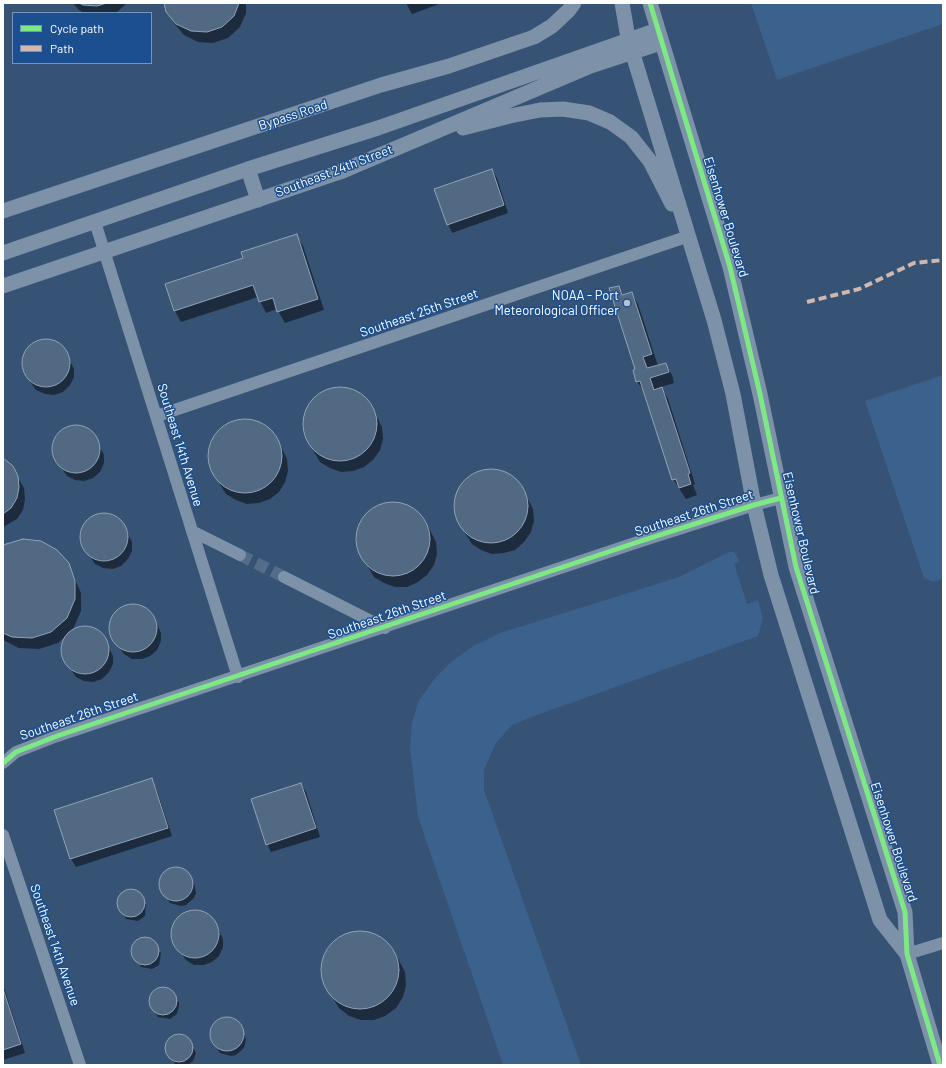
<!DOCTYPE html>
<html>
<head>
<meta charset="utf-8">
<style>
	body { margin:0 }
	#map { position:relative; width:946px; height:1068px; overflow:hidden; background:#365274; font-family:Barlow,sans-serif }
	canvas { display:block }
	.frame { position:absolute; inset:0; border:4px solid #fff; pointer-events:none }
	.legend { position:absolute; left:12px; top:12px; width:140px; height:52px; box-sizing:border-box; background:#1b4f8f; border:1px solid #7695bc; margin:0; padding:5px 7px; list-style:none; font-size:12px; color:#fff }
	.legend li { display:flex; align-items:center; gap:8px; height:20px }
	.legend b { width:20px; border:1px solid #7695bc }
</style>
</head>
<body>
<div id="map">
<canvas width="946" height="1068"></canvas>
<div class="frame"></div>
<ul class="legend">
<li><b style="height:5px;background:#7ce984"></b>Cycle path</li>
<li><b style="height:5px;background:#d1b7ad"></b>Path</li>
</ul>
</div>
<script>
const g = document.querySelector('canvas').getContext('2d');
g.lineJoin = 'round';
function fillPath(path, color) {
  g.fillStyle = color;
  g.fill(path, 'evenodd');
}
function toPath(rows) {
  const path = new Path2D();
  for (const r of rows) {
    if (r.length === 3) {
      path.moveTo(r[0] + r[2], r[1]);
      path.arc(r[0], r[1], r[2], 0, 2 * Math.PI);
      continue;
    }
    path.moveTo(r[0], r[1]);
    for (let i = 2; i < r.length; i += 2) path.lineTo(r[i], r[i + 1]);
  }
  return path;
}
function stroke(path, color, width, dash) {
  g.strokeStyle = color;
  g.lineWidth = width;
  g.lineCap = dash ? 'butt' : 'round';
  g.setLineDash(dash || []);
  g.stroke(path);
}
function write(font, color, halo, rows, align = 'center') {
  g.font = font + ' Barlow,sans-serif';
  g.lineWidth = 3;
  g.setLineDash([]);
  g.textBaseline = 'middle';
  g.strokeStyle = halo;
  g.fillStyle = color;
  for (const [text, x, y, turn = 0] of rows) {
    g.save();
    g.translate(x, y);
    g.rotate((+turn || 0) * Math.PI / 180);
    g.textAlign = isNaN(turn) ? turn : align;
    if (halo) g.strokeText(text, 0, 0);
    g.fillText(text, 0, 0);
    g.restore();
  }
}
const water = toPath([
	[751,3,943,3,943,24,777,80],
	[943,375,943,579,933,582,924,578,865,401],
	[729,552,734,552,740,562,734,563,747,604,758,600,763,619,758,636,529,718,512,725,496,743,484,770,484,790,581,1065,503,1065,418,817,410,747,412,722,419,700,436,677,451,662,473,646,500,633,679,577]
]);
const shadow = toPath([
	[73,3,127,3,116,13,84,13,79,10],
	[165,3,246,3,246,13,240,27,228,38,213,43,198,42,184,35,174,23],
	[406,3,442,3,412,14],
	[492,170,497,178,508,213,452,233,448,224],
	[296,235,303,246,324,310,285,323,277,309,266,313,258,297,181,322,175,311,166,284,244,258],
	[618,287,624,296,632,293,638,304,658,366,665,364,672,375,674,383,661,387,668,399,695,484,693,485,697,495,686,499,673,479,645,392,637,382,637,370],
	[45,341,53,342,60,346,66,352,74,369,74,377,70,385,63,392,54,395,45,394,36,390,25,374,23,365,24,356,29,348,37,343],
	[339,388,351,389,362,395,370,404,382,427,383,439,380,450,373,460,364,467,353,471,341,472,330,468,320,462,307,440,303,429,304,417,308,406,316,396,327,390],
	[244,420,256,421,267,427,276,436,287,459,288,471,285,482,279,492,270,499,259,503,247,504,236,500,226,494,212,472,209,461,209,449,213,438,221,428,232,422],
	[75,427,83,428,90,432,96,438,104,455,104,463,100,472,93,478,84,481,75,480,67,476,56,460,53,451,54,442,59,434,67,429],
	[3,459,12,467,18,478,24,488,25,499,23,510,17,519,3,527],
	[490,469,502,471,513,477,521,486,533,509,534,521,531,532,524,542,515,550,504,553,492,554,481,550,472,544,458,522,454,511,455,500,459,488,467,478,477,472],
	[393,503,405,504,416,510,424,519,436,542,437,554,434,565,427,575,418,582,407,587,395,587,384,583,374,577,361,555,357,544,357,533,362,521,370,511,380,505],
	[103,515,111,515,119,519,124,526,132,542,132,551,128,559,121,566,113,569,103,568,95,564,84,548,82,539,83,530,87,522,95,517],
	[23,540,68,564,81,593,81,611,73,629,58,643,39,649,19,648,3,640,3,546],
	[132,605,140,606,148,610,153,616,161,633,161,641,157,650,150,656,142,659,132,659,124,654,113,638,110,629,112,620,116,612,124,607],
	[84,628,92,629,99,632,105,639,113,656,113,664,109,672,102,679,93,682,84,681,76,677,65,661,62,652,63,643,68,634,76,629],
	[151,780,156,788,172,836,76,867,71,859,55,811],
	[301,784,306,792,320,837,271,852,267,844],
	[175,868,185,870,194,883,196,893,194,898,186,905,181,906,170,903,161,887,162,877,170,869],
	[129,890,137,892,146,904,145,916,138,921,126,919,118,905,122,894],
	[194,911,202,912,210,916,215,922,223,939,223,947,219,956,212,962,204,965,194,965,186,960,175,944,173,935,174,926,178,918,186,913],
	[360,932,373,934,384,940,393,949,405,972,406,985,403,997,396,1008,385,1016,374,1020,361,1020,349,1016,339,1008,325,986,322,973,323,961,328,949,336,940,348,934],
	[144,938,152,940,161,953,159,965,152,969,141,967,133,954,136,942],
	[3,985,25,1053,3,1060],
	[161,988,170,990,179,1002,179,1006,177,1014,170,1019,158,1017,150,1004,152,995],
	[225,1019,235,1021,239,1024,246,1039,244,1048,236,1055,231,1056,220,1053,211,1038,212,1027,220,1020],
	[178,1035,189,1040,196,1053,193,1061,188,1065,175,1064,167,1051,168,1042]
]);
const building = toPath([
	[79,3,107,3,97,6,83,5,79,3],
	[164,3,239,3,234,16,222,27,207,32,191,31,176,24,166,12,164,3],
	[492,169,504,205,447,225,434,189,492,169],
	[297,234,318,299,277,312,273,298,259,302,253,285,174,311,165,284,243,258,241,252,297,234],
	[619,286,622,295,632,292,652,354,643,357,647,368,666,363,669,372,650,378,654,390,662,387,690,473,688,474,691,484,679,488,676,479,672,480,640,381,636,382,633,370,635,369,609,288,619,286],
	[46,363,24],
	[340,424,37],
	[245,456,37],
	[76,449,24],
	[3,458,13,466,18,476,19,487,17,498,11,508,3,514,3,458],
	[491,506,37],
	[393,539,37],
	[104,537,24],
	[23,539,41,541,57,550,69,563,75,581,75,599,67,618,51,632,32,638,12,637,3,633,3,545,23,539],
	[133,628,24],
	[85,650,24],
	[152,778,168,828,70,859,54,810,152,778],
	[301,783,316,828,266,845,251,799,301,783],
	[176,884,17],
	[131,903,14],
	[195,934,24],
	[360,970,39],
	[145,951,14],
	[163,1001,14],
	[3,989,21,1044,3,1050,3,989],
	[227,1034,17],
	[179,1048,14]
]);
const minorTunnel = toPath([
	[240,555,284,577]
]);
const minor = toPath([
	[95,222,238,677],
	[157,416,689,236],
	[192,531,240,555],
	[284,577,385,628],
	[3,763,16,752,57,736,641,541,754,505,781,498],
	[3,835,80,1065],
	[907,954,943,943]
]);
const tertiary = toPath([
	[622,3,628,38,714,320,733,394,754,505,771,575,880,920,907,954],
	[650,3,730,267,760,394,796,567,905,912,907,954,940,1065],
	[463,128,510,116,540,110,563,109,589,113,610,122,631,137,650,161,672,204],
	[248,169,258,200],
	[3,211,381,85,449,66,534,37,552,26,569,10,574,3],
	[3,253,248,169,378,128,657,30],
	[3,286,340,172,588,67,661,43]
]);
const quiet = toPath([
	[807,302,859,289,914,263,943,260]
]);
const cycleway = toPath([
	[650,3,730,267,760,394,796,567,905,912,907,954,940,1065],
	[3,763,16,752,57,736,641,541,754,505,781,498]
]);
const markers = [
	[627,303,4,"#b9c2ce"]
];
const streetNames = [
	["Bypass Road",293,115,-18],
	["Southeast 24th Street",334,171,-21],
	["Eisenhower Boulevard",726,217,73],
	["Southeast 25th Street",419,313,-19],
	["Southeast 14th Avenue",180,445,73],
	["Southeast 26th Street",694,513,-18],
	["Eisenhower Boulevard",801,533,77],
	["Southeast 26th Street",387,615,-19],
	["Southeast 26th Street",79,716,-19],
	["Eisenhower Boulevard",894,842,72],
	["Southeast 14th Avenue",55,945,71]
];
const poiNames = [
	["NOAA - Port",619,296],
	["Meteorological Officer",619,311]
];
fillPath(water, '#3b618d');
fillPath(shadow, '#0007');
fillPath(building, '#526984');
stroke(building, '#92a2b6', 1);
stroke(minorTunnel, '#546c89', 12, [12, 6]);
stroke(minor, '#7d92a8', 12);
stroke(tertiary, '#7d92a8', 15);
stroke(quiet, '#d1b7ad', 4, [8, 4]);
stroke(cycleway, '#7ce984', 5);
for (const [x, y, r, color] of markers) {
  const dot = new Path2D();
  dot.arc(x, y, r, 0, 2 * Math.PI);
  g.fillStyle = color;
  g.fill(dot);
  stroke(dot, '#1b4f8f', 1.5);
}
write('13px', '#fff', '#1b4f8f', streetNames);
write('13px', '#fff', '#1b4f8f', poiNames, 'right');
</script>
</body>
</html>
